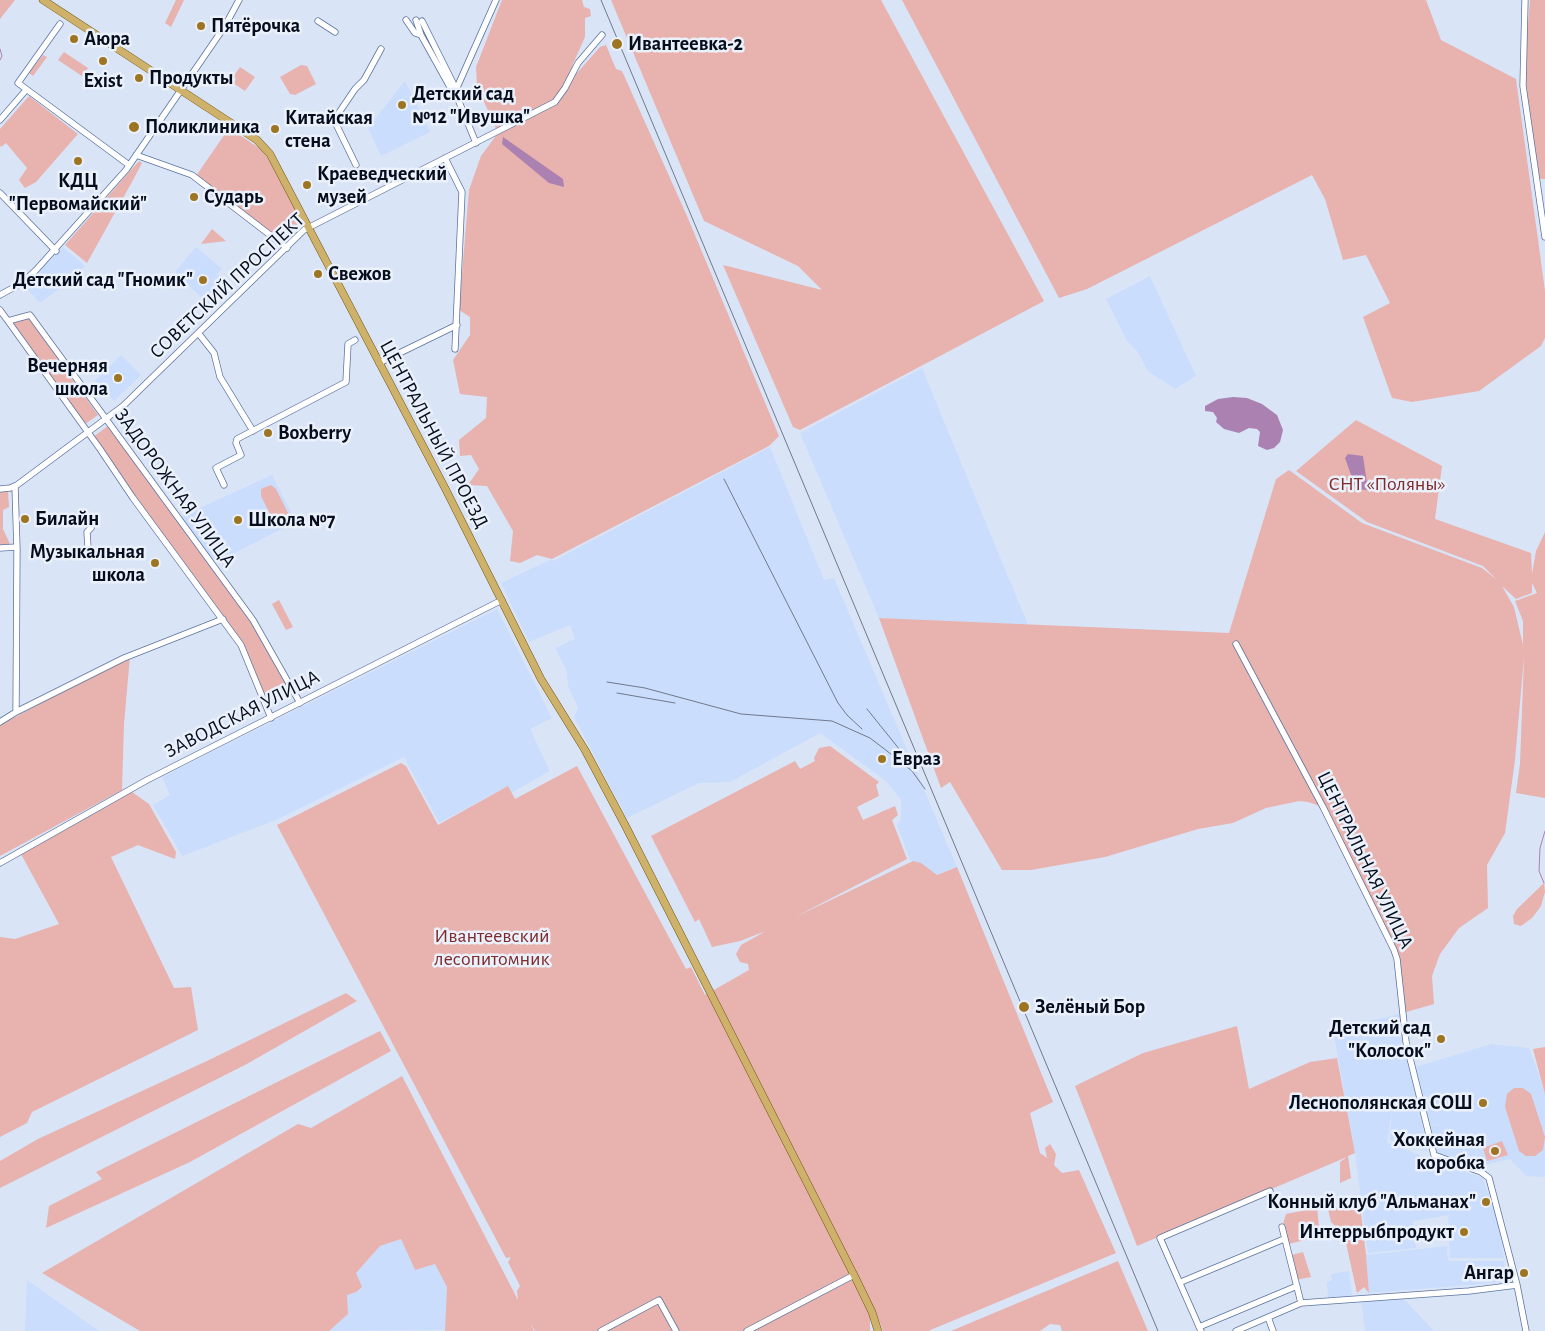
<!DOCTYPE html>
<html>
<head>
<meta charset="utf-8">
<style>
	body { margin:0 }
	canvas { display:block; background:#d9e4f7 }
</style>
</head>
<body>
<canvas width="1545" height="1331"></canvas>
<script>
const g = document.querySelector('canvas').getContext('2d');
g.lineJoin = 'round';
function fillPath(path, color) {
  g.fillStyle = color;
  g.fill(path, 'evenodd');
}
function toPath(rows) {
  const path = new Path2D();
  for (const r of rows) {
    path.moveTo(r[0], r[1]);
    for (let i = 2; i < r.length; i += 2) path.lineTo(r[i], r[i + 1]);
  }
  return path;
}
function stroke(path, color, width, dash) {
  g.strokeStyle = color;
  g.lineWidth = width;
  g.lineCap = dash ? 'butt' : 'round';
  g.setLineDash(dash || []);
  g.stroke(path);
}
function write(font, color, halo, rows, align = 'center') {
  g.font = font + ' "Alegreya Sans",sans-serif';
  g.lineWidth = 5;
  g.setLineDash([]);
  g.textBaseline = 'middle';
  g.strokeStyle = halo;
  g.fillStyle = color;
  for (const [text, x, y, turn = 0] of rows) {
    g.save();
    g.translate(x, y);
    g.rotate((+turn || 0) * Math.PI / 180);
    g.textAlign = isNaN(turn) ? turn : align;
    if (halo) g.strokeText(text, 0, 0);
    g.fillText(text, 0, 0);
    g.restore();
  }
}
const built = toPath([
	[405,81,430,132,381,156,368,128],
	[63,247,85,266,67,283,40,303,24,286],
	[196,247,222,269,217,274,229,286,209,305,175,272],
	[1150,276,1196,376,1175,389,1148,371,1137,351,1127,341,1106,299],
	[121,355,141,375,114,401,95,381],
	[922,368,1028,625,879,618,800,433],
	[770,447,824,580,834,578,957,867,937,875,910,860,897,825,901,819,901,800,886,781,820,733,730,782,699,783,627,818,574,717,578,708,568,686,567,672,555,648,575,639,570,625,529,642,501,583,552,559,553,561],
	[272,475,296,522,213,564,180,517],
	[497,609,552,718,530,729,550,771,511,793,508,786,439,823,404,757,276,820,182,856,153,805,170,795,162,777],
	[1403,1013,1412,1068,1492,1044,1529,1048,1545,1091,1545,1177,1526,1176,1510,1159,1480,1166,1474,1147,1479,1168,1435,1154,1428,1128,1441,1123,1428,1127,1415,1082,1427,1151,1390,1140,1392,1110,1387,1143,1483,1178,1498,1223,1504,1258,1450,1258,1448,1218,1450,1215,1413,1221,1416,1248,1368,1253,1355,1153,1333,1030],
	[401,1239,415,1270,435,1264,447,1287,447,1330,329,1331,348,1314,347,1295,356,1292,356,1273,380,1246],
	[1447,1246,1448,1261,1504,1261,1506,1282,1369,1293,1366,1255],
	[1349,1271,1352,1296,1328,1298,1327,1283,1332,1280,1331,1274],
	[27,1280,99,1331,25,1331],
	[1403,1298,1434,1331,1365,1331,1361,1301]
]);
const green = toPath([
	[0,0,15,0,0,19],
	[176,0,184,0,171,27,165,23],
	[502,0,582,0,584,7,590,9,591,16,585,18,585,37,572,66,572,71,577,73,600,47,606,45,616,69,622,71,687,216,779,436,769,446,552,559,537,555,520,563,510,561,513,531,487,486,468,485,479,469,471,455,460,456,459,440,486,418,487,397,460,394,453,360,470,335,470,317,459,310,469,190,481,156,498,133,477,86,476,67],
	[611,0,881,0,1044,301,800,430,793,427,723,265,822,290,798,266,704,221],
	[902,0,1426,0,1441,40,1516,79,1545,291,1545,338,1541,346,1479,391,1412,402,1392,398,1363,317,1390,303,1366,255,1343,260,1325,199,1312,175,1087,289,1059,298],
	[1530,0,1545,0,1545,179,1538,179,1528,110,1525,59],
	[64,52,88,68,82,76,58,60],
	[43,55,47,57,33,76,29,73],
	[301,65,307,66,316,84,295,95,290,94,280,77],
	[240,67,255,77,245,91,233,83,236,79,233,77],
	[29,96,78,134,36,182,25,188,19,180,27,168,6,143,1,147,0,145,0,129],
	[229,128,259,148,267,157,302,220,281,239,196,176],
	[139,161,142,163,133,180,87,263,65,245],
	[212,229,226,241,201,244],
	[28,317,98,415,85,424,12,321],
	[1356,420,1442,466,1435,519,1531,553,1532,574,1536,551,1545,532,1545,798,1516,793,1520,764,1524,657,1515,760,1505,833,1487,865,1488,908,1459,928,1440,954,1432,976,1434,1004,1403,1013,1397,959,1323,807,1308,802,1299,801,1266,808,1233,823,1198,829,1105,857,1031,870,1002,870,950,782,941,788,879,618,1229,633,1276,479,1289,470,1362,523,1482,568,1497,580,1483,566,1367,522,1296,471],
	[1532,583,1537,593,1515,601,1523,621,1523,645,1514,607,1502,586,1516,599,1532,593],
	[108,426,249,616,291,686,284,690,281,685,264,695,258,678,241,645,93,437],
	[271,485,276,489,289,515,288,522,285,524,281,526,274,522,261,496,261,489],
	[0,491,8,491,9,507,3,510,3,529,10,544,0,545],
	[279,600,293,627,286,630,272,604],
	[130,656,124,724,122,790,0,856,0,725],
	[830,746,879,782,876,785,879,796,857,807,863,820,895,806,898,815,892,820,907,859,795,917,913,861,921,863,937,875,957,867,1053,1102,1030,1113,1040,1153,1047,1158,1045,1148,1050,1144,1056,1154,1054,1165,1062,1173,1079,1170,1116,1253,928,1331,883,1331,875,1310,870,1321,870,1331,535,1331,530,1323,534,1331,445,1331,447,1287,435,1264,415,1270,401,1239,380,1246,356,1273,362,1287,356,1292,347,1295,348,1314,329,1331,140,1331,42,1273,298,1124,311,1128,402,1076,518,1300,517,1291,520,1286,508,1262,511,1257,506,1258,277,825,401,763,406,766,438,825,508,786,515,799,577,766,686,969,691,967,705,995,749,970,748,964,740,962,736,954,741,945,766,931,740,941,712,947,699,919,695,922,651,836,795,761,800,769,815,761,814,758,819,748],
	[132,792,149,804,176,852,175,859,138,845,111,857,174,988,191,987,198,1030,32,1112,27,1123,0,1137,0,937,15,939,59,924,21,854],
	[1544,883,1545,892,1541,906,1532,918,1521,926,1514,924,1513,916,1517,909],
	[346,993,357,1001,245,1065,0,1188,0,1161,38,1139,209,1060],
	[1237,1026,1249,1089,1310,1062,1337,1058,1355,1153,1348,1156,1351,1178,1340,1183,1340,1162,1347,1157,1137,1246,1075,1086,1143,1053],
	[380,1031,391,1051,190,1162,46,1228,49,1206,102,1179,96,1172],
	[1545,1047,1545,1094,1533,1049],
	[1514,1088,1523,1088,1531,1094,1545,1137,1543,1150,1535,1156,1526,1156,1519,1151,1505,1107,1507,1094],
	[1502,1141,1508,1155,1487,1161,1483,1148],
	[1360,1205,1366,1255,1369,1293,1364,1287,1357,1293,1344,1234,1331,1222,1328,1209],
	[1317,1208,1320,1236,1285,1245,1282,1227,1286,1214],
	[1303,1252,1311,1277,1295,1280,1288,1256],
	[1118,1261,1148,1331,1062,1331,1060,1325,1050,1324,1040,1331,951,1331]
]);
const water = toPath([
	[503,137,563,179,564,187,549,183,502,144],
	[1233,397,1247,398,1262,404,1277,415,1283,430,1280,442,1274,448,1267,450,1258,446,1260,432,1257,429,1249,428,1239,433,1224,429,1216,422,1217,418,1213,412,1205,411,1205,406,1218,399],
	[1348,454,1363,456,1368,490,1356,489,1345,458]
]);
const stream = toPath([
	[0,49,2,56,0,60],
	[1544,883,1539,871,1540,848,1545,831]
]);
const minor = toPath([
	[1525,0,1523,86,1545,237],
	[406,20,415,33,421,35],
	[416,20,421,35,455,96],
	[318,21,335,32],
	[422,21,456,89],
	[60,24,18,83,129,165],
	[0,120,26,90],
	[476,143,455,92,496,0],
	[136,155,192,175,287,248],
	[445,158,462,192,455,349],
	[356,165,334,120,355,89,364,80,381,49],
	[0,193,56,251],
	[0,295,22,283,36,270,126,170,225,26,239,0],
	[0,310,8,321,30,315,253,620,300,703],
	[8,321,100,449,133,498,241,645,271,718],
	[199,334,214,353,220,377,253,431],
	[379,363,457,325],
	[224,485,216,468,241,455,236,443,237,439,346,382,348,344,355,340],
	[15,486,17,549,16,712],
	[0,489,10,488,17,485,123,406,304,230,555,102,565,88,578,63,602,35],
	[0,548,17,547],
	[88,548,87,532,91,528],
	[1236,644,1323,807,1394,950,1397,959,1406,1042,1434,1155,1481,1172,1489,1178,1517,1285,1526,1331],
	[0,722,16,712,124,658,223,619],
	[0,863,147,780,502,600],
	[1282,1227,1301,1303],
	[1181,1282,1284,1239],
	[1268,1317,1273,1331],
	[1199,1327,1297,1286],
	[601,1331,659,1300,676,1331],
	[747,1331,854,1275],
	[1201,1331,1160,1238,1270,1191],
	[1236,1331,1301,1303,1469,1291,1517,1285]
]);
const major = toPath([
	[43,0,257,140,270,154,446,490,541,679,585,750,625,825,854,1275,872,1312,878,1331]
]);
const rail = toPath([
	[601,0,1158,1331],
	[724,479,838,703,847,715,862,729],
	[607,682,645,688,741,714,832,721,870,738,887,751,912,771,925,789],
	[617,693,675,703],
	[867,709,912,765]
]);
const markers = [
	[201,26,5,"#9d7522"],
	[74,39,5,"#9d7522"],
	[617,44,6,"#9d7522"],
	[103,61,5,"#9d7522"],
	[139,78,5,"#9d7522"],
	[402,105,5,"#9d7522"],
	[134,127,6,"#9d7522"],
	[275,129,5,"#9d7522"],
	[78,161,5,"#9d7522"],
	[307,185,5,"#9d7522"],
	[194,197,5,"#9d7522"],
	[318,274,5,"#9d7522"],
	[203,280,5,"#9d7522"],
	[118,378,5,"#9d7522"],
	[268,433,5,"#9d7522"],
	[25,519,5,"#9d7522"],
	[238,520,5,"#9d7522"],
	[155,563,5,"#9d7522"],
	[882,759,5,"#9d7522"],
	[1024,1007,6,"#9d7522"],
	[1441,1039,5,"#9d7522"],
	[1483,1103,5,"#9d7522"],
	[1495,1151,5,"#9d7522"],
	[1486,1202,5,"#9d7522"],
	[1464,1232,5,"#9d7522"],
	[1524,1273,5,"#9d7522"]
];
const poiNames = [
	["Пятёрочка",211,26],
	["Аюра",84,39],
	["Ивантеевка-2",628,44],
	["Продукты",149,78],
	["Exist",103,81,"center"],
	["Детский сад",412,94],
	["№12 \"Ивушка\"",412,117],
	["Китайская",285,118],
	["стена",285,141],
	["Поликлиника",145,127],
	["Краеведческий",317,174],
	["музей",317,197],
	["КДЦ",78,181,"center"],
	["\"Первомайский\"",78,204,"center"],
	["Сударь",204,197],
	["Свежов",328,274],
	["Детский сад \"Гномик\"",193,280,"right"],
	["Вечерняя",108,366,"right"],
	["школа",108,389,"right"],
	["Boxberry",278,433],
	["Билайн",35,519],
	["Школа №7",248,520],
	["Музыкальная",145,552,"right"],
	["школа",145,575,"right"],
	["Евраз",892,759],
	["Зелёный Бор",1035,1007],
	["Детский сад",1431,1028,"right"],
	["\"Колосок\"",1431,1051,"right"],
	["Леснополянская СОШ",1473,1103,"right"],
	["Хоккейная",1485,1140,"right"],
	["коробка",1485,1163,"right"],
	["Конный клуб \"Альманах\"",1476,1202,"right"],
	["Интеррыбпродукт",1454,1232,"right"],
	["Ангар",1514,1273,"right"]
];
const streetNames = [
	["СОВЕТСКИЙ ПРОСПЕКТ",227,286,-43],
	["ЦЕНТРАЛЬНЫЙ ПРОЕЗД",434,434,62],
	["ЗАДОРОЖНАЯ УЛИЦА",175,488,54],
	["ЗАВОДСКАЯ УЛИЦА",242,714,-27],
	["ЦЕНТРАЛЬНАЯ УЛИЦА",1365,860,64]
];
const parkNames = [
	["СНТ «Поляны»",1387,484],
	["Ивантеевский",492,936],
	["лесопитомник",492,959]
];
fillPath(built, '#cbddfd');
fillPath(green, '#e8b2af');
fillPath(water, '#ab81b2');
stroke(stream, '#ab81b2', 1);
stroke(minor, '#5c739d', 7);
stroke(major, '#735611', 8);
stroke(minor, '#fff', 5.5);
stroke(major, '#ceb26c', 7);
stroke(rail, '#70798b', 1);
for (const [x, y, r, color] of markers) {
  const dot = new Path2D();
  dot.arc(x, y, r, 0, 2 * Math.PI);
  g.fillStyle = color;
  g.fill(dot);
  stroke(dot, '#ebf1fa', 2);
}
write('bold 20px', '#060d1d', '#ebf1fa', poiNames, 'left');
write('20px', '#060d1d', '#ebf1fa', streetNames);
write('20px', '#7e2b2e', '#ebf1fa', parkNames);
</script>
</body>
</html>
